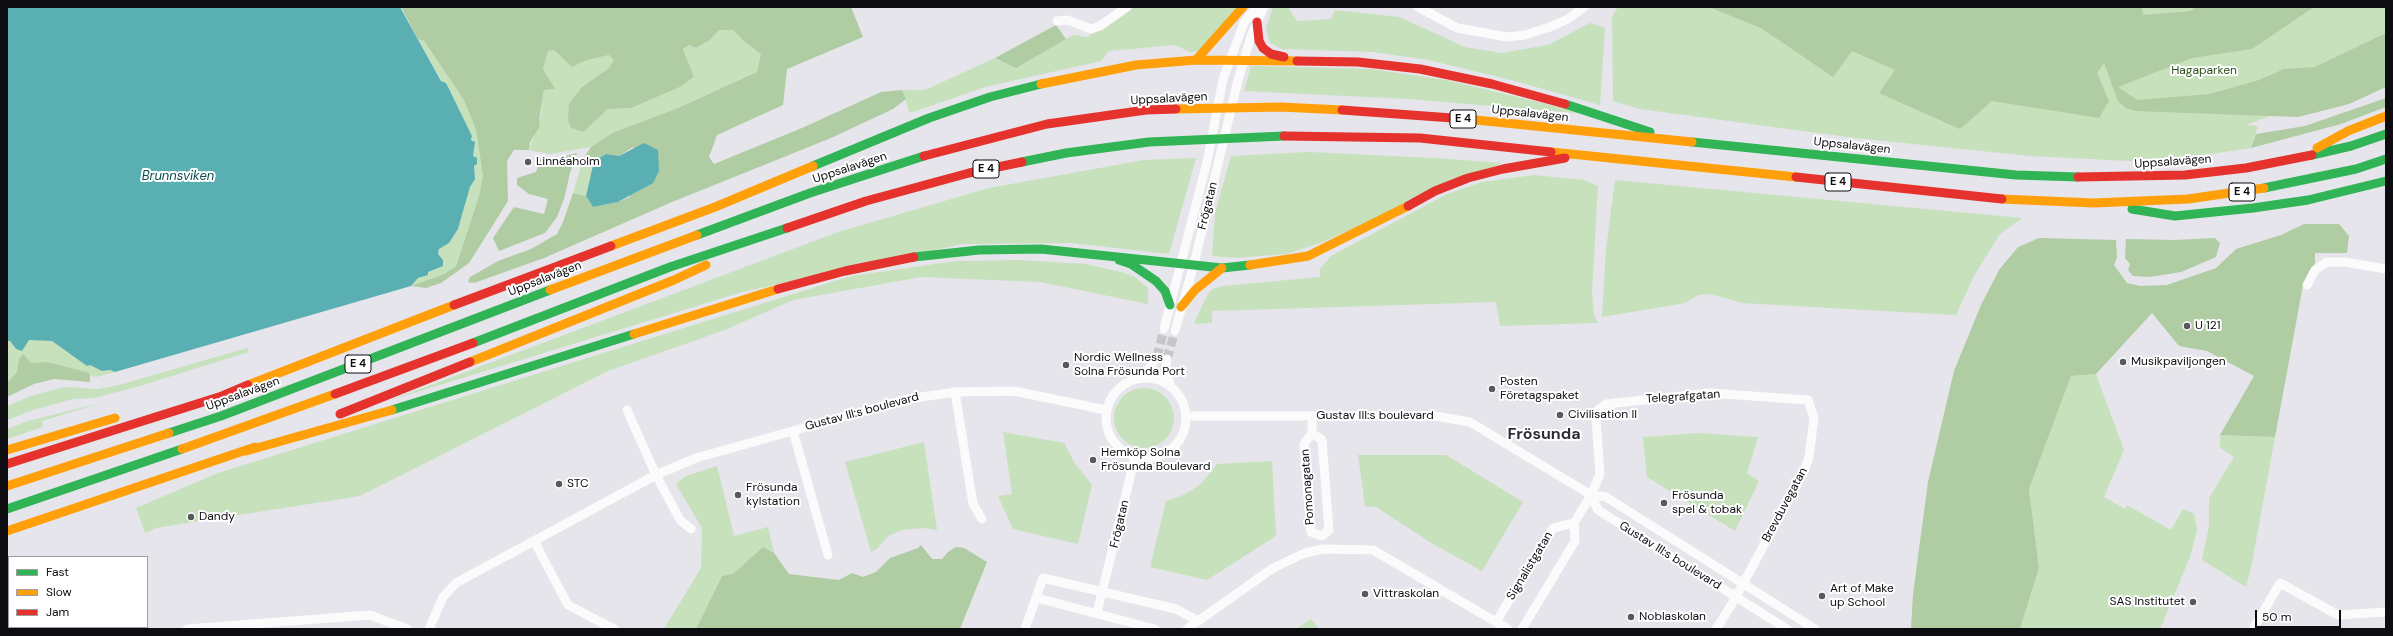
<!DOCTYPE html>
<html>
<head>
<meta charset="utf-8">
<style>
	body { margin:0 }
	#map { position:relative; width:2393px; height:636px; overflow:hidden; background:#e5e5eb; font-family:"DM Sans",sans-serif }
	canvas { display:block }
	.frame { position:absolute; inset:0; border:8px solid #0d0d11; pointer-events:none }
	.legend { position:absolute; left:8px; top:556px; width:140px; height:72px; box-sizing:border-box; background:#fff; border:1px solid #9e9ea0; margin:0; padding:5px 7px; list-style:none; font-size:12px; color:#0d0d11 }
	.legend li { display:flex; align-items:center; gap:8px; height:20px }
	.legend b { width:20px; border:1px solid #9e9ea0 }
	.scale { position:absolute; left:2255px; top:610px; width:86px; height:18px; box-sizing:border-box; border:2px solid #0d0d11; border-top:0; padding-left:5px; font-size:12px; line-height:14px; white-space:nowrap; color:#0d0d11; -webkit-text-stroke:3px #fff; paint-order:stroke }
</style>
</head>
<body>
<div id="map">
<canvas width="2393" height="636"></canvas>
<div class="frame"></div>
<ul class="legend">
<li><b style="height:5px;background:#30b455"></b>Fast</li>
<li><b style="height:5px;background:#ff9f0a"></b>Slow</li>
<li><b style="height:5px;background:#e5322d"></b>Jam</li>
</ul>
<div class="scale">50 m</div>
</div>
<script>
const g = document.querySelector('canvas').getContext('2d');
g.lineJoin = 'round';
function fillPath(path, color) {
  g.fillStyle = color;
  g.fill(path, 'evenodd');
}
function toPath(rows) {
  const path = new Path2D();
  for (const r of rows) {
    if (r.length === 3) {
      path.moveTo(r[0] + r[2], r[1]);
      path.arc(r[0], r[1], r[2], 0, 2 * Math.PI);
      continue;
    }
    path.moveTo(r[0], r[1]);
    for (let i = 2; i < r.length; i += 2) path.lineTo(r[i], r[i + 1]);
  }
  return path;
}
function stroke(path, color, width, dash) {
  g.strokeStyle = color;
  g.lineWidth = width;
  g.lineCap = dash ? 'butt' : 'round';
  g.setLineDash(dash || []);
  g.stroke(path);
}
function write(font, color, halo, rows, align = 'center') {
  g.font = font + ' "DM Sans",sans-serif';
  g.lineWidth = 4;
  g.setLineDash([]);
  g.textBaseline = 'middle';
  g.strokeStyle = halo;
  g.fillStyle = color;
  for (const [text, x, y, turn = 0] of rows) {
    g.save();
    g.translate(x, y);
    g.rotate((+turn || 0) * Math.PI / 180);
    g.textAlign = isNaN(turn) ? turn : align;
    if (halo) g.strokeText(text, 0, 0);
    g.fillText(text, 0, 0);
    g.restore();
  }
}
const green = toPath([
	[1134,7,1237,7,1200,51,1190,52,1175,45,1109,51,1101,61,985,87,910,113,902,90,925,90,995,58,1016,67,1073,35,1087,37],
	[1273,7,1288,7,1297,21,1331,19,1335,10,1399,17,1465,47,1501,53,1548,45,1590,23,1605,28,1600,105,1511,80,1428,60,1373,52,1282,49,1270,43,1266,29],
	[1618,7,2386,7,2386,73,2246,125,2258,126,2251,148,2211,154,2130,161,2030,156,1855,138,1640,109,1613,101,1612,17],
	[719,30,733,30,746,43,761,54,757,72,678,108,612,133,591,147,550,154,529,150,541,115,544,90,554,89,543,69,548,51,554,50,572,67,587,60,609,55,614,60,609,68,582,87,583,131,608,109,631,108,680,87,694,77,683,49,689,45,696,48,710,40],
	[418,39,424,41,464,100,476,130,483,176,479,196,456,266,444,274,411,286,418,278,428,275,428,272,436,268,439,249,449,243,458,229,470,187,475,179,472,135],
	[1251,66,1370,69,1447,80,1587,114,1408,99,1244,91],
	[1309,152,1434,158,1502,163,1323,242,1286,254,1236,258,1212,256,1215,213,1231,156],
	[1196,158,1169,254,1072,243,962,244,742,292,391,400,838,232,989,188,1144,160],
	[583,159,594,161,586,196,573,193],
	[1534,175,1584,180,1598,186,1592,293,1594,315,1598,323,1500,326,1496,302,1212,311,1212,323,1194,324,1206,297,1212,289,1223,286,1320,277,1320,269,1331,256,1447,194,1482,182],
	[1615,180,2022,218,2000,234,1975,274,1956,315,1742,303,1711,294,1698,295,1685,303,1602,317,1606,249],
	[1018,260,1086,264,1121,272,1135,277,1148,288,1148,304,1040,282,921,277,793,300,725,330,608,371,360,496,156,528,145,533,136,508,218,473,851,276,956,261],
	[36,339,52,341,87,366,90,365,102,371,110,370,115,372,96,377,47,362,31,363,19,359,17,372,7,383,7,341,10,341,16,349,29,340],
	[247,348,249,352,133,388,94,398,73,399,33,410,7,420,7,406,31,396,64,387,98,389,119,385],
	[2096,374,2124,450,2104,497,2125,509,2127,505,2171,530,2183,509,2194,514,2197,530,2190,557,2160,629,2020,629,2039,568,2029,489,2071,376],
	[1144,418,30],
	[104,402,42,421,43,427,7,439,7,429,28,421],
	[1003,432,1064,443,1074,462,1092,485,1078,544,1013,529,998,496,1012,494],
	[1698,433,1758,437,1747,473,1759,481,1735,531,1647,477,1643,437],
	[2220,435,2275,437,2251,568,2246,587,2202,560,2209,526,2209,498,2234,457,2220,448],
	[924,442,937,530,924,528,902,530,888,536,877,549,871,552,845,462],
	[1358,455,1446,455,1523,502,1482,571,1433,544,1376,507,1365,506],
	[1272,461,1276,536,1207,580,1150,567,1166,501,1186,494,1202,483,1217,464],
	[717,466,734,536,768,527,774,553,763,547,733,574,722,576,696,629,664,629,701,568,702,528,676,484,686,476],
	[1311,619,1319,629,1296,629]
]);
const forest = toPath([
	[401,7,851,7,863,37,787,69,783,105,717,135,709,157,714,164,802,128,881,92,902,90,906,99,893,109,831,138,672,202,544,258,474,283,468,282,470,277,498,261,531,249,557,234,563,222,573,193,586,196,593,207,618,202,630,197,633,147,619,156,606,154,594,161,583,159,591,147,612,133,678,108,757,72,761,54,746,43,733,30,719,30,710,40,696,48,689,45,683,49,694,77,680,87,631,108,608,109,583,132,571,128,568,120,569,104,582,87,609,68,614,60,609,55,587,60,572,67,554,50,548,51,543,69,555,89,544,90,539,121,540,126,530,142,529,150,514,150,507,161,508,201,469,263,441,283,426,288,411,286,444,274,456,266,479,196,483,176,476,130,464,100,424,41,418,39],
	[1709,7,2142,7,2143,15,2190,11,2196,7,2314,7,2252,49,2192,58,2118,87,2137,100,2210,94,2259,80,2284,69,2315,67,2386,33,2386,87,2349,104,2298,117,2135,111,2126,108,2118,101,2104,63,2097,73,2109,101,2099,118,1992,101,1960,129,1879,93,1895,70,1852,51,1833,77,1761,28],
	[1056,25,1066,39,1016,68,995,58],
	[2386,98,2386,107,2341,124,2251,148,2256,134,2305,126],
	[577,153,570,173,564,199,557,217,545,233,499,251,493,238,514,207,544,214,548,199,529,194,517,185,517,178,536,172,541,158,551,160],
	[2304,224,2339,224,2349,236,2347,253,2315,253,2315,264,2303,285,2275,437,2220,435,2254,376,2207,351,2179,346,2152,313,2096,374,2071,376,2029,489,2039,568,2020,629,1911,629,1913,594,1928,482,1954,371,1981,305,1999,270,2018,247,2039,238,2116,240,2117,258,2114,265,2127,283,2140,286,2167,285,2216,268,2236,249,2281,235],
	[2215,238,2220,243,2216,257,2181,272,2149,277,2133,276,2128,270,2130,264,2125,258,2126,239,2174,240],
	[23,354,31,363,47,362,86,372,90,374,90,382,54,379,34,384,7,397,7,383,17,372,19,359],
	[921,545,932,559,942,559,948,552,956,547,964,548,987,562,960,629,696,629,722,576,733,574,763,547,774,553,789,574,839,580,852,573,863,577,876,572,890,558,918,548]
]);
const water = toPath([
	[7,7,400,7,441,81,446,83,472,136,471,140,475,142,473,156,477,158,477,164,474,166,475,179,470,187,458,229,449,243,439,249,438,254,443,260,443,266,428,272,428,275,418,278,411,286,115,372,110,370,102,371,90,365,87,366,52,341,29,340,22,351,16,349,10,341,7,341],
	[644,143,658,150,659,171,653,183,618,202,593,207,586,196,594,161,606,154,619,156]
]);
const streetTunnel = toPath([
	[1157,357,1164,329],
	[1167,359,1175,331]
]);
const street = toPath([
	[1418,7,1457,28,1507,37,1525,35,1550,27,1568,19,1584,7],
	[1057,21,1067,20,1091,29,1100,26,1127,7],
	[2307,285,2315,270,2327,262,2345,262,2386,269],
	[1164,329,1208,158,1223,79,1244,23,1256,7],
	[1175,331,1194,264,1238,80,1251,36,1264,7],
	[1167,359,1165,373,1171,386],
	[1146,418,40],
	[1142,378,1157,357],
	[955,392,973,504,982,519],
	[627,410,656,475,680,520,691,529],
	[1187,416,1434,416,1470,422,1591,495,1606,497,1815,629],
	[1312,416,1312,433,1304,444,1311,532,1322,536],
	[793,431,828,555],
	[1312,433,1322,440,1329,530,1322,536],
	[1591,495,1598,510,1787,629],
	[1574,523,1591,495,1600,474,1596,418,1599,409,1606,404,1710,393,1808,400,1814,418,1809,457,1804,471,1732,604,1716,629],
	[534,541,568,605,614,629],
	[1037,598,1155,629],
	[1097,613,1135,457],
	[1496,622,1553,528,1574,523,1575,541,1522,629],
	[88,627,95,629],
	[187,629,370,615,407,629],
	[429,629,443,597,456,583,656,475,696,458,907,399,955,392,1014,391,1106,410],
	[1025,629,1043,578,1176,609,1198,621],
	[1187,629,1273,568,1305,553,1323,549,1373,550,1508,629],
	[2253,629,2280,583,2338,615,2386,612]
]);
const fast = toPath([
	[1565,104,1650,132],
	[1692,142,2016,175,2078,177],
	[2312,155,2351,146,2386,134],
	[1022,162,1066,153,1149,142,1284,136],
	[813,166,929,118,990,97,1041,84],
	[2264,188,2356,169,2386,159],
	[2132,209,2175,216,2253,208,2308,200,2386,181],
	[697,235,810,193,924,156],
	[914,257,979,250,1041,249,1222,268,1250,265],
	[1119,260,1131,264,1156,281,1165,291,1170,305],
	[473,343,670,267,787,228],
	[392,410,634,334],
	[169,433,221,416,550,290],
	[7,509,182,449]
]);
const slow = toPath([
	[1196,60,1243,7],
	[1041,84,1136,65,1196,60,1297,61],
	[1176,109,1281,107,1342,110],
	[1466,119,1692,142],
	[2317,148,2348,131,2386,116],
	[1551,152,1796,177],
	[2002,199,2094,203,2188,199,2264,188],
	[611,246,715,207,813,166],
	[1250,265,1308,256,1408,206],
	[550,290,697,235],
	[1181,307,1195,290,1222,268],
	[634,334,778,289],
	[470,362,674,280,706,265],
	[248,385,454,305],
	[182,449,335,394],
	[7,450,115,418],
	[246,451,392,410],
	[7,486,169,433],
	[7,531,255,447]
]);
const jam = toPath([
	[1257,22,1259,41,1263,48,1271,54,1284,57],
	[1297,61,1358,62,1420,69,1492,84,1565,104],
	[1342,110,1466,119],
	[1284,136,1420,138,1551,152],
	[924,156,1047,124,1146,110,1176,109],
	[1796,177,2002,199],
	[2078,177,2185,175,2246,168,2312,155],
	[1408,206,1435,191,1468,178,1503,169,1565,158],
	[787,228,866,201,969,173,1022,162],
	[778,289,845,271,914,257],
	[454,305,611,246],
	[335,394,473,343],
	[340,414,470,362],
	[7,464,222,396,248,385]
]);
const markers = [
	[528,162,4,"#59595d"],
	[2187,326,4,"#59595d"],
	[2123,362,4,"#59595d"],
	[1066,365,4,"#59595d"],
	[1492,389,4,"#59595d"],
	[1560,415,4,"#59595d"],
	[1093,460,4,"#59595d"],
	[559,484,4,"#59595d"],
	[738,495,4,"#59595d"],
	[1664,503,4,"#59595d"],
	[191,517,4,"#59595d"],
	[1365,594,4,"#59595d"],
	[1822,596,4,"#59595d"],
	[2193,602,4,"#59595d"],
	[1631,617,4,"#59595d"]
];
const shields = [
	[1463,119,26],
	[986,169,26],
	[1838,182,26],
	[2242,192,26],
	[358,364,26]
];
const shieldNames = [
	["E 4",1463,119],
	["E 4",986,169],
	["E 4",1838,182],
	["E 4",2242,192],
	["E 4",358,364]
];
const parkNames = [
	["Hagaparken",2204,71]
];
const streetNames = [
	["Uppsalavägen",1169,99,-3],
	["Uppsalavägen",1530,114,6],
	["Uppsalavägen",1852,146,6],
	["Uppsalavägen",2173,162,-4],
	["Uppsalavägen",850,168,-18],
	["Frögatan",1208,206,-76],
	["Uppsalavägen",545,279,-21],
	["Uppsalavägen",243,394,-20],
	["Telegrafgatan",1683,397,-4],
	["Gustav III:s boulevard",862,412,-15],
	["Gustav III:s boulevard",1375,416],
	["Pomonagatan",1308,487,-94],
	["Brevduvegatan",1785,505,-62],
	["Frögatan",1120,524,-77],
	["Gustav III:s boulevard",1670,556,32],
	["Signalistgatan",1530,566,-59]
];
const poiNames = [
	["Linnéaholm",536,162],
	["U 121",2195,326],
	["Nordic Wellness",1074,358],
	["Solna Frösunda Port",1074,372],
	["Musikpaviljongen",2131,362],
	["Posten",1500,382],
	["Företagspaket",1500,396],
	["Civilisation II",1568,415],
	["Hemköp Solna",1101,453],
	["Frösunda Boulevard",1101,467],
	["STC",567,484],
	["Frösunda",746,488],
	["kylstation",746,502],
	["Frösunda",1672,496],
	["spel & tobak",1672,510],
	["Dandy",199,517],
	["Art of Make",1830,589],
	["up School",1830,603],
	["Vittraskolan",1373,594],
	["SAS Institutet",2185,602,"right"],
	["Noblaskolan",1639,617]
];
const waterNames = [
	["Brunnsviken",178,177]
];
const districtNames = [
	["Frösunda",1544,435]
];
fillPath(green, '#c6e1bc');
fillPath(forest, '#afcca3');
fillPath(water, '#5aafb2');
stroke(streetTunnel, '#c5c5ca', 9, [9, 4.5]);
stroke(street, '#fbfbfc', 9);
stroke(fast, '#30b455', 9);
stroke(slow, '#ff9f0a', 9);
stroke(jam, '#e5322d', 9);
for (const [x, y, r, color] of markers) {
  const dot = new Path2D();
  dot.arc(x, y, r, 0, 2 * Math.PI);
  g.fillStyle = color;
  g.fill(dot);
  stroke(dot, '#fff', 1.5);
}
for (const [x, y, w] of shields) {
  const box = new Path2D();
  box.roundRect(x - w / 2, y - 9, w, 18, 3);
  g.fillStyle = '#fff';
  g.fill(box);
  stroke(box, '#0d0d11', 1);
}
write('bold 11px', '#0d0d11', null, shieldNames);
write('12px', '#2c5019', '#fff', parkNames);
write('12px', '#0d0d11', '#fff', streetNames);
write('12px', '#0d0d11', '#fff', poiNames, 'left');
write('italic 13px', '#0b4e4f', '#fff', waterNames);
write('bold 16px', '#302f38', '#fff', districtNames);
</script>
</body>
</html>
